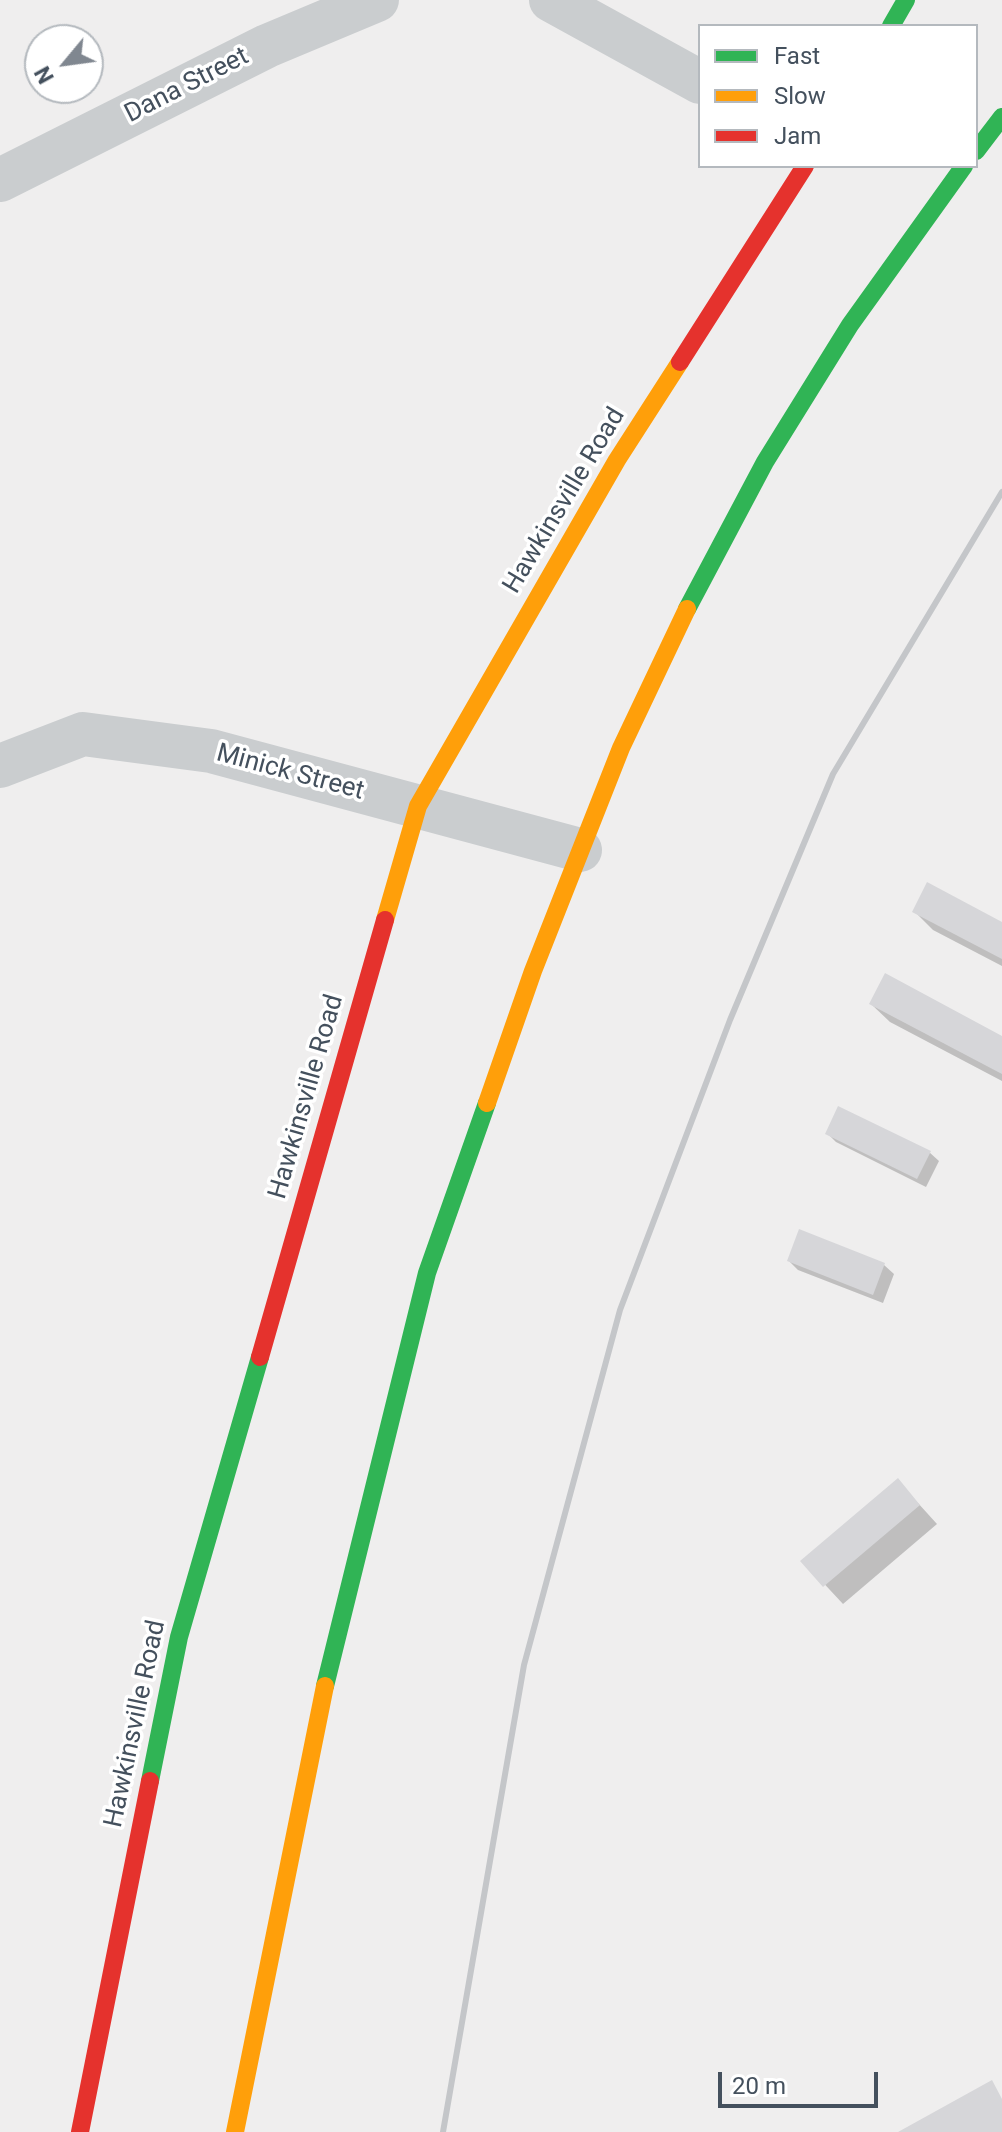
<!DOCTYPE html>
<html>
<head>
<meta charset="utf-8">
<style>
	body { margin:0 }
	#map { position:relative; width:1002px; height:2132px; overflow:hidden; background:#efeeee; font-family:Roboto,sans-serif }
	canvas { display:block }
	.legend { position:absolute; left:698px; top:24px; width:280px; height:144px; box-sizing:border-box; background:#fff; border:2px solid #b4b9be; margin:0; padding:10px 14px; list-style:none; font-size:24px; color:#44505d }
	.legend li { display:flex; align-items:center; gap:16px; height:40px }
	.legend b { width:40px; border:2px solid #b4b9be }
	.north { position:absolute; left:24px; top:24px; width:80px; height:80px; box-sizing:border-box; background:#fff; border:2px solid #b4b9be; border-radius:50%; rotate:241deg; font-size:22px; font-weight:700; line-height:32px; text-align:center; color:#44505d }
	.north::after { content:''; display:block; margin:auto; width:28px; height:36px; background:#808790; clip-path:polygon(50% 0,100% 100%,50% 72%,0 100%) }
	.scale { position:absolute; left:718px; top:2072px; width:160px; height:36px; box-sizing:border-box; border:4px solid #44505d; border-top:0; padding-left:10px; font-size:24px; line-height:28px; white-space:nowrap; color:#44505d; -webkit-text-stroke:6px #fff; paint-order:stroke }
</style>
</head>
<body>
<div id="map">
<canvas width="1002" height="2132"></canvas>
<ul class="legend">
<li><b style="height:10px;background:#30b455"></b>Fast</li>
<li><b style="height:10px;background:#ff9f0a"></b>Slow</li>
<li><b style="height:10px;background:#e5322d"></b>Jam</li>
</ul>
<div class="north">N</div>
<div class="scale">20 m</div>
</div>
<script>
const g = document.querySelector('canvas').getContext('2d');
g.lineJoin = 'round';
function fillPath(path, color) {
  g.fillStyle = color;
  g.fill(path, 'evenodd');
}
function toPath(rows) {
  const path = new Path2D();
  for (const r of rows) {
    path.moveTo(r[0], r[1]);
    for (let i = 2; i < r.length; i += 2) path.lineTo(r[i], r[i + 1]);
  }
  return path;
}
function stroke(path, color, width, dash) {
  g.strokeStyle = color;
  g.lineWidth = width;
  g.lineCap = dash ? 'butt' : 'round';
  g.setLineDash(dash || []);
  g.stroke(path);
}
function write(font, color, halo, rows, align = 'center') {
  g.font = font + ' Roboto,sans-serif';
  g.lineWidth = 7;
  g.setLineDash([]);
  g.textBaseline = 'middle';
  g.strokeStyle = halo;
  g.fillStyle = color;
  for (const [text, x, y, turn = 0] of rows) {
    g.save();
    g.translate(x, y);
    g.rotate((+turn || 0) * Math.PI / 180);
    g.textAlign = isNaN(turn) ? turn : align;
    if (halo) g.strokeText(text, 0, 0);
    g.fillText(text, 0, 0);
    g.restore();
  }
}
const shadow = toPath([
	[914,911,1002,924,1002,966,933,930],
	[871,1004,1002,1038,1002,1081,890,1022],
	[827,1133,929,1152,939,1161,926,1187,836,1142],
	[789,1261,884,1265,894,1274,883,1303,798,1270],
	[898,1481,937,1524,843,1604,803,1561]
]);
const building = toPath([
	[927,882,1002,922,1002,959,912,912],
	[885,973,1002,1036,1002,1074,869,1004],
	[838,1106,931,1151,917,1179,825,1134],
	[799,1229,885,1263,873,1295,787,1261],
	[898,1478,920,1505,823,1587,800,1561],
	[992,2080,1002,2099,1002,2132,898,2132]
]);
const street = toPath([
	[551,0,700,82],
	[0,180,267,46,377,0],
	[0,766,83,734,211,751,580,850]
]);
const fast = toPath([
	[891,26,906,0],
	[976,151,1002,117],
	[687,609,765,462,850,325,964,166],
	[325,1686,427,1273,487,1103],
	[150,1781,179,1637,260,1357]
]);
const slow = toPath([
	[385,920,418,806,617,460,680,362],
	[487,1103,533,971,621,748,687,609],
	[235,2132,325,1686]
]);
const jam = toPath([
	[680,362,805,166],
	[260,1357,385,920],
	[80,2132,150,1781]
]);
const rail = toPath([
	[443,2132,524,1665,620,1310,730,1020,833,774,1002,492]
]);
const streetNames = [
	["Dana Street",187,86,-27],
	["Hawkinsville Road",565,501,-59],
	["Minick Street",290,773,15],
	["Hawkinsville Road",307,1097,-74],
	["Hawkinsville Road",136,1724,-78]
];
fillPath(shadow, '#0003');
fillPath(building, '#d6d6d9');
stroke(street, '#cacdcf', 44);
stroke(fast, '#30b455', 18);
stroke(slow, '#ff9f0a', 18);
stroke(jam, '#e5322d', 18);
stroke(rail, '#c4c6c9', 6);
write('26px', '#44505d', '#fff', streetNames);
</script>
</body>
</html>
